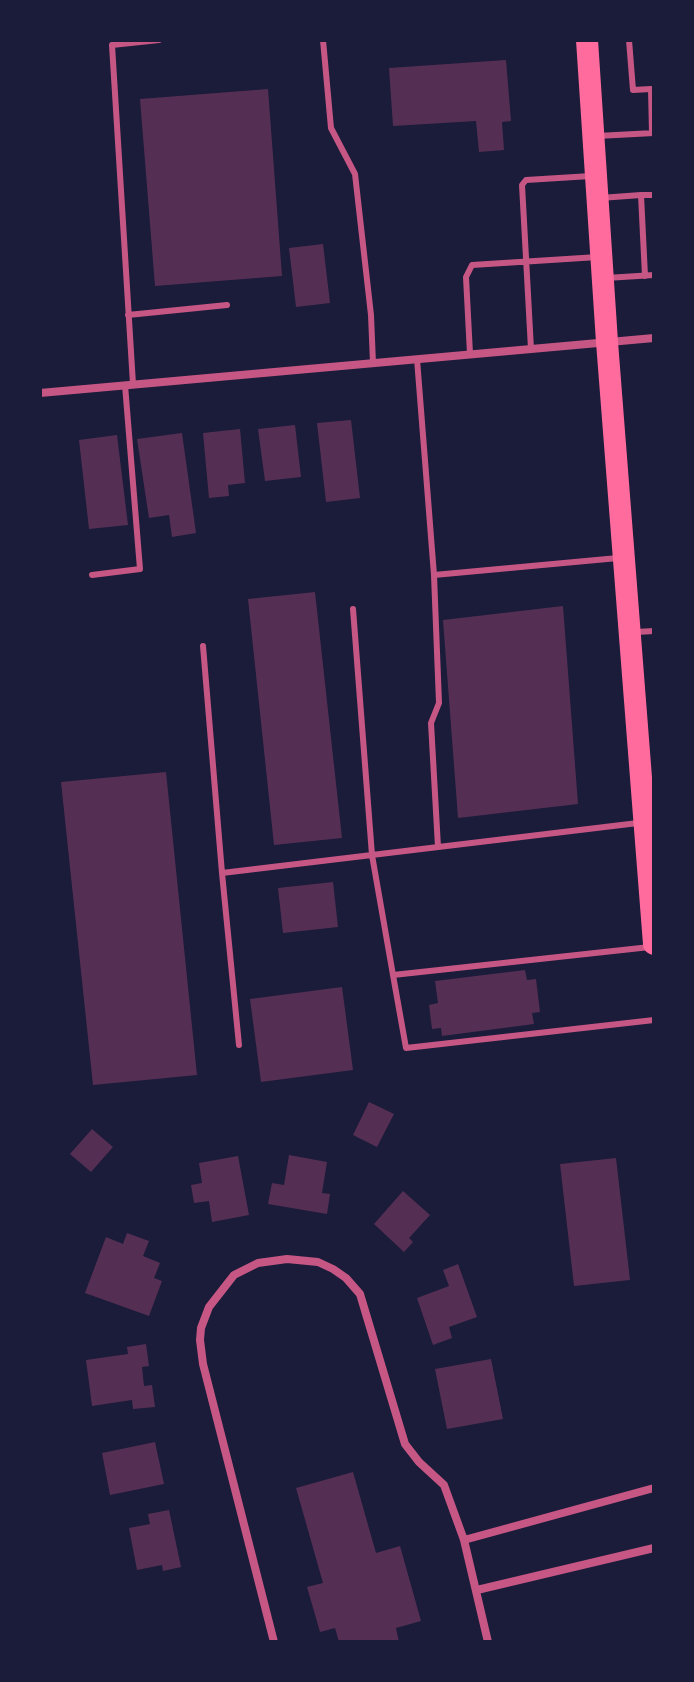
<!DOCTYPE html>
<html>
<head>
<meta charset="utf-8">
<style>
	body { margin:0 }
	#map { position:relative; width:694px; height:1682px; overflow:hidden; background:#1b1b3a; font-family:"Fira Sans Condensed",sans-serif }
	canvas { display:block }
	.frame { position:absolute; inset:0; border:42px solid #1b1b3a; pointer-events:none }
</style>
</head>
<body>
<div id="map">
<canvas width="694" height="1682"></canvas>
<div class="frame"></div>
</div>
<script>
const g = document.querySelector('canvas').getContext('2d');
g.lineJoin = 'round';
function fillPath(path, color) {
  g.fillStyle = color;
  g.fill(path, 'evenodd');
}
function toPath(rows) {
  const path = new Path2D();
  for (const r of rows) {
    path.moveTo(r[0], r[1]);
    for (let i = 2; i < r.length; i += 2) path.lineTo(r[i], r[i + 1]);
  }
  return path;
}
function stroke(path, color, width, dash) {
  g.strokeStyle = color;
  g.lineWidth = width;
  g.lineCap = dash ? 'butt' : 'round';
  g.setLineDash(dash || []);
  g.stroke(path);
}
const building = toPath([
	[506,60,511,121,502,122,504,150,479,152,476,121,393,126,389,68],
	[268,89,282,276,155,286,140,99],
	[323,244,330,303,296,307,289,248],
	[351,420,360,498,326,502,317,423],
	[295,425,301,477,265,481,258,429],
	[240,429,245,483,228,485,229,496,209,498,203,433],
	[182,433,196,533,172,537,169,515,149,518,137,439],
	[117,435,128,525,89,529,79,440],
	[315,592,342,838,274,845,248,599],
	[563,606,578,804,458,818,443,620],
	[166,772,197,1075,93,1085,61,782],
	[333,882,338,927,283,933,278,888],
	[525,970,527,980,536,979,540,1012,532,1013,534,1024,442,1036,441,1028,432,1029,429,1005,438,1003,435,981],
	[342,987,353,1070,261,1082,250,999],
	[369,1102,394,1114,377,1147,353,1135],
	[92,1129,113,1147,91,1172,70,1154],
	[289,1155,327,1162,322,1193,330,1194,327,1214,268,1204,272,1183,284,1185],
	[238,1156,249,1215,212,1222,209,1201,194,1203,191,1185,202,1183,199,1163],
	[616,1158,630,1280,574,1286,560,1164],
	[403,1191,430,1215,409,1238,413,1242,404,1252,374,1224],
	[127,1233,149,1241,143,1256,160,1263,154,1278,162,1281,149,1316,85,1293,106,1237,123,1244],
	[458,1264,477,1317,449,1327,452,1338,433,1345,417,1298,449,1286,443,1270],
	[146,1344,149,1366,142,1367,144,1386,152,1385,155,1407,133,1409,132,1400,92,1406,86,1360,128,1354,127,1347],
	[491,1359,503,1419,447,1429,435,1369],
	[155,1442,164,1484,110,1495,102,1453],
	[353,1472,376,1553,400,1546,421,1621,396,1628,399,1642,339,1642,335,1628,320,1632,307,1587,323,1583,296,1488],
	[169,1510,181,1567,163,1571,162,1565,137,1570,129,1528,150,1524,148,1514]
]);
const service = toPath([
	[323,40,331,128,355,174,371,315,373,363],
	[629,40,633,90,651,89,652,133],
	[597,136,654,133],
	[600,198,641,195],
	[645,276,641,195,654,195],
	[606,278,654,275],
	[128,315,227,305],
	[531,349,522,185,526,180,591,176],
	[470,354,466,277,472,265,598,257],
	[417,359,434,575,439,703,431,723,438,847],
	[133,384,112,45,159,40],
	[92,575,140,569,125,385],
	[434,575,618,558],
	[353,609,372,855,393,975,650,947],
	[636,632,654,631],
	[203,646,222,873],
	[393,975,406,1048,654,1020],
	[239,1045,222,873,638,823]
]);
const minor = toPath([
	[40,393,654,338],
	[464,1540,654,1488],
	[477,1590,654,1548],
	[274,1642,203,1364,200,1340,201,1328,209,1307,234,1275,258,1263,287,1259,318,1262,333,1269,346,1278,360,1294,405,1444,419,1462,444,1485,464,1540,488,1642]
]);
const trunk = toPath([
	[587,40,607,342,654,944]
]);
fillPath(building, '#542f53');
stroke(service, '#c65784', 6);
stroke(minor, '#c65784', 8);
stroke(trunk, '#ff6b9d', 22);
</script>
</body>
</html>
